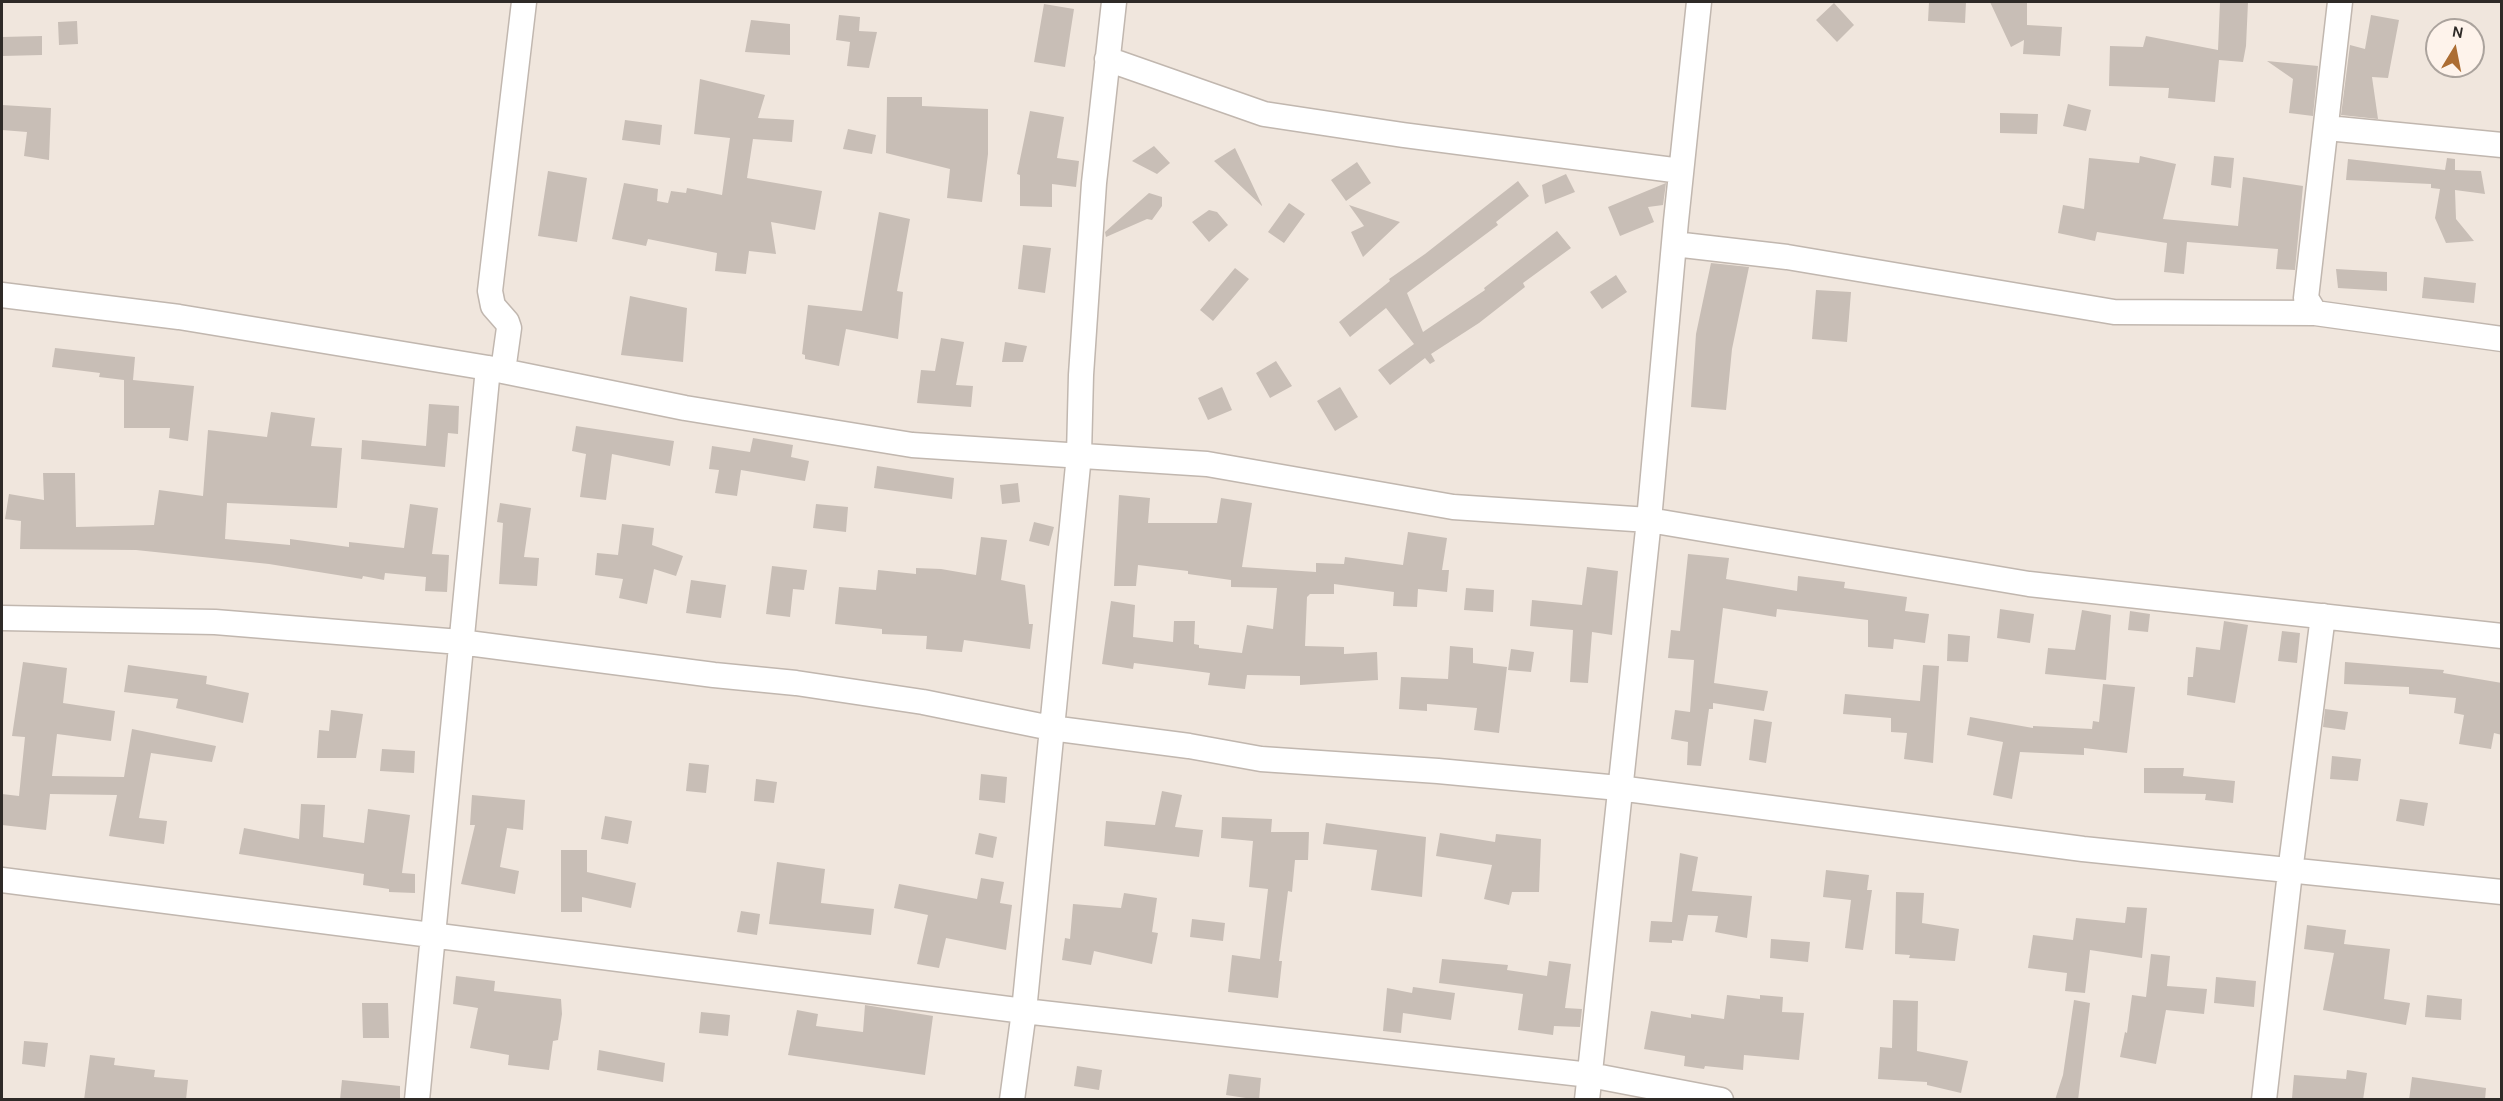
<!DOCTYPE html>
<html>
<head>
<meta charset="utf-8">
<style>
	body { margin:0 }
	#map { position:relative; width:2503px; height:1101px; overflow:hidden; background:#f0e6dd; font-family:Karla,sans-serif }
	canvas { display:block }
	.frame { position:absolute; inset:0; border:3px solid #2e2a27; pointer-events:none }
	.north { position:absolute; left:2425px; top:18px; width:60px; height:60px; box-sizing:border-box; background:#fef3eb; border:2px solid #aba39d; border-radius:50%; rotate:10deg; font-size:16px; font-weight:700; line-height:24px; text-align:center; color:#2e2a27 }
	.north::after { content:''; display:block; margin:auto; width:21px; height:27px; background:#ac6d33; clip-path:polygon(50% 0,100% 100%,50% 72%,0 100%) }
</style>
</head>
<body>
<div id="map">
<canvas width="2503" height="1101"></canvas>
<div class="frame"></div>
<div class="north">N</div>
</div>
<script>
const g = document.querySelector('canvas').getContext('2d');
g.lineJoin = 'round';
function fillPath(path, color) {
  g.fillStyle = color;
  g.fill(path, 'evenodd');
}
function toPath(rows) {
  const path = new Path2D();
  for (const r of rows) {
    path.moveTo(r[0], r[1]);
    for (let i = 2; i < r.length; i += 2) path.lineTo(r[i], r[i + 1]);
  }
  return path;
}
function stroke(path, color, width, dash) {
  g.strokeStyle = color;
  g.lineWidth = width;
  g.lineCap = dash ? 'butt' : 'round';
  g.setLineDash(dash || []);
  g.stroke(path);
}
const building = toPath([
	[1929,2,1966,2,1965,23,1928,21],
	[1990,2,2027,2,2027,25,2062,27,2060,56,2023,54,2024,40,2011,47],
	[2220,2,2248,2,2246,46,2243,62,2219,60,2215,102,2168,98,2169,88,2109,86,2110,46,2143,47,2146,36,2218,50],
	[1834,3,1854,25,1837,42,1816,20],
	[1044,4,1074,9,1065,67,1034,62],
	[839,15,860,17,859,31,877,32,869,68,847,66,850,42,836,40],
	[2371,15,2399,20,2388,78,2372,77,2378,119,2341,115,2350,45,2365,49],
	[751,20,790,24,790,55,745,52],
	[77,21,78,44,59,45,58,22],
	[42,36,42,55,2,56,2,37],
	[2267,61,2318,66,2313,116,2289,113,2293,79],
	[700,79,765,95,758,118,794,120,792,142,753,139,747,178,822,191,815,230,771,222,776,254,749,251,746,274,715,271,717,253,648,239,646,246,612,239,624,183,658,189,657,201,668,203,671,191,686,193,687,188,722,195,730,138,694,134],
	[887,97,922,97,922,106,988,109,988,154,982,202,947,198,950,169,886,153],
	[2068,104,2091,110,2086,131,2063,126],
	[2,105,51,108,49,160,24,156,27,132,2,130],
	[1030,111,1064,117,1057,158,1079,161,1076,187,1052,184,1052,207,1020,206,1020,175,1017,174],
	[2000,113,2038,114,2037,134,2000,133],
	[625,120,662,125,660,145,622,140],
	[848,129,876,135,872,154,843,149],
	[1154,146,1170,163,1157,174,1132,161],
	[1235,148,1262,205,1262,206,1214,161],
	[2140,156,2176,164,2163,219,2238,226,2243,177,2303,186,2295,270,2276,269,2278,249,2187,242,2184,274,2164,272,2167,243,2097,232,2095,241,2058,233,2063,205,2084,209,2089,158,2139,163],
	[2214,156,2234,158,2231,188,2211,185],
	[2447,158,2455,159,2455,170,2481,171,2485,194,2455,190,2456,219,2474,241,2446,243,2435,218,2440,189,2431,188,2431,184,2346,180,2348,159,2445,170],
	[1357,162,1371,183,1346,201,1331,180],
	[548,171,587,178,577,242,538,236],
	[1566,174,1575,192,1545,204,1542,185],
	[1518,181,1529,196,1496,222,1498,225,1407,293,1423,332,1485,290,1484,288,1557,231,1571,248,1523,283,1525,287,1479,323,1431,354,1435,361,1430,364,1425,358,1390,385,1378,370,1414,344,1386,308,1350,337,1339,322,1390,281,1389,279,1425,254],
	[1666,183,1663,205,1648,207,1654,222,1620,236,1608,207],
	[1149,193,1162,197,1162,206,1152,220,1147,219,1106,237,1105,232],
	[1289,203,1305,214,1284,243,1268,232],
	[1349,205,1400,222,1363,257,1351,232,1364,226],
	[1209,210,1217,212,1228,225,1209,242,1192,222],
	[879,212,910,219,897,291,903,292,898,339,846,329,839,366,805,359,805,355,802,354,808,305,862,311],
	[1023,245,1051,248,1045,293,1018,289],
	[1711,263,1749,267,1732,349,1726,410,1691,407,1696,334],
	[1235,268,1249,279,1213,321,1200,310],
	[2336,269,2387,272,2387,291,2338,288],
	[1616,275,1627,292,1602,309,1590,292],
	[2424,277,2476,283,2474,303,2422,298],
	[1816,290,1851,292,1847,342,1812,339],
	[630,296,687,308,683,362,621,355],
	[941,338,964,342,956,385,973,386,971,407,917,403,921,370,935,371],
	[1005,342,1027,346,1023,362,1002,362],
	[55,348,135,357,133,380,194,386,188,441,169,438,170,428,124,428,124,380,99,377,100,373,52,367],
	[1276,361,1292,386,1270,398,1256,373],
	[1222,387,1232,410,1208,420,1198,398],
	[1340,387,1358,417,1335,431,1317,401],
	[429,404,459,406,458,434,448,433,445,467,361,459,362,440,426,446],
	[271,412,315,418,311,446,342,448,337,508,227,503,225,539,290,545,290,539,349,547,349,542,404,548,410,504,438,508,432,554,449,555,447,592,425,591,426,577,385,573,384,580,363,576,362,579,269,564,136,550,20,549,21,521,5,519,9,494,44,500,43,473,75,473,76,527,154,525,159,490,203,496,208,430,267,437],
	[576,426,674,441,670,466,612,454,606,500,580,497,586,454,572,451],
	[753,438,793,445,791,457,809,461,805,481,741,470,737,496,715,493,719,470,709,469,712,446,750,452],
	[877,466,954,478,952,499,874,488],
	[1018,483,1020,502,1002,504,1000,485],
	[1119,495,1150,498,1148,523,1217,523,1221,498,1252,503,1242,567,1316,572,1316,563,1344,564,1345,557,1403,565,1408,532,1447,538,1442,570,1449,570,1447,592,1418,589,1417,607,1393,606,1394,592,1334,584,1334,594,1310,594,1307,597,1305,646,1344,647,1344,654,1377,652,1378,680,1300,685,1300,676,1247,675,1245,689,1208,685,1210,673,1134,663,1133,669,1102,664,1111,601,1135,605,1133,637,1173,642,1174,621,1195,621,1194,644,1199,645,1199,648,1242,653,1247,625,1273,629,1277,588,1231,587,1231,580,1188,574,1188,571,1138,565,1136,586,1114,586],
	[500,503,531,508,524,557,539,558,537,586,499,584,503,523,497,522],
	[816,504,848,507,846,532,813,528],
	[1034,522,1054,527,1049,546,1029,541],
	[622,524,654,528,652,545,683,556,676,576,654,569,647,604,619,598,623,579,595,575,597,553,618,555],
	[981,537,1007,540,1001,580,1025,585,1029,624,1033,624,1030,649,964,640,962,652,926,649,927,636,882,634,882,629,835,624,839,587,876,590,878,570,916,574,916,568,941,569,976,575],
	[1688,554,1729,558,1726,579,1797,591,1798,576,1845,582,1844,588,1907,597,1905,611,1929,614,1925,643,1894,639,1893,649,1868,647,1868,620,1777,609,1776,617,1723,608,1714,683,1768,691,1764,711,1713,703,1713,709,1709,709,1701,766,1687,765,1688,742,1671,739,1675,710,1690,712,1694,660,1668,658,1671,630,1680,631],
	[772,566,807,570,804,590,793,589,790,617,766,614],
	[1587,567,1618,571,1612,635,1592,632,1588,683,1570,682,1573,630,1530,626,1532,600,1582,605],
	[691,580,726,585,721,618,686,613],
	[1466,588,1494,590,1493,612,1464,610],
	[2000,609,2034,614,2030,643,1997,638],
	[2082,610,2111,615,2106,680,2045,674,2048,648,2075,650],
	[2130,611,2150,614,2148,632,2128,630],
	[2224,621,2248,625,2235,703,2187,695,2188,677,2193,677,2196,647,2220,650],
	[2282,631,2300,633,2297,663,2278,661],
	[1948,634,1970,636,1968,662,1947,661],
	[1450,646,1473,648,1473,663,1507,667,1499,733,1474,730,1477,708,1427,704,1427,711,1399,709,1401,677,1448,679],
	[1511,649,1534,652,1531,672,1508,670],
	[23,662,67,668,63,703,115,711,111,741,57,734,52,776,124,777,132,729,216,746,212,762,151,753,139,818,167,821,164,844,109,836,117,795,50,794,46,830,2,825,2,794,19,796,25,737,12,736],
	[2345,662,2444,670,2443,673,2502,683,2502,735,2494,733,2491,749,2459,744,2464,715,2454,713,2456,698,2409,694,2409,687,2344,684],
	[128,665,207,676,206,684,249,693,243,723,176,708,178,699,124,692],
	[1923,665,1939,666,1933,763,1904,759,1907,733,1891,732,1891,718,1843,714,1845,694,1920,701],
	[2103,684,2135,687,2127,753,2084,748,2084,755,2020,752,2012,799,1993,795,2003,742,1967,735,1970,717,2033,728,2033,726,2092,729,2093,721,2099,722],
	[2325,709,2348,712,2345,730,2323,727],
	[331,710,363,714,356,758,317,758,319,730,329,731],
	[1754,719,1772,722,1766,763,1749,760],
	[382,749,415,751,414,773,380,771],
	[2332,756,2361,759,2358,781,2330,779],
	[689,763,709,765,706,793,686,791],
	[2144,768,2184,768,2183,776,2235,781,2233,803,2205,800,2206,794,2144,793],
	[981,774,1007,777,1005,803,979,800],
	[756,779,777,782,774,803,754,801],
	[1162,791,1182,795,1175,827,1203,830,1199,857,1104,846,1106,821,1155,825],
	[472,795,525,800,523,830,507,828,500,867,519,871,515,894,461,884,475,825,470,825],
	[2400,799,2428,803,2424,826,2396,821],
	[301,804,325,805,323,837,364,843,368,809,410,815,402,873,415,874,415,893,389,892,389,889,363,885,364,874,239,854,244,828,299,839],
	[605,816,632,821,628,844,601,839],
	[1222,817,1272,819,1271,832,1309,832,1308,860,1295,860,1292,892,1288,891,1279,961,1282,961,1278,998,1228,992,1232,955,1260,959,1268,889,1249,887,1253,841,1221,838],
	[1326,823,1426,837,1422,897,1371,890,1377,850,1323,844],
	[979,833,997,837,993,858,975,854],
	[1440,833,1495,842,1496,834,1541,839,1539,892,1512,892,1509,905,1484,899,1492,865,1436,856],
	[561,850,587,850,587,872,636,883,631,908,582,897,582,912,561,912],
	[1680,853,1698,857,1692,891,1752,896,1747,938,1715,932,1718,916,1688,915,1683,941,1672,940,1672,943,1649,942,1651,921,1672,922],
	[777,862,825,869,821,903,874,909,871,935,769,924],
	[1826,870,1869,875,1867,890,1872,890,1863,950,1845,948,1851,900,1823,897],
	[981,878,1004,882,1000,903,1012,905,1006,950,946,938,939,968,917,964,928,915,894,908,899,884,977,899],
	[1896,892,1924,893,1922,923,1959,929,1955,961,1909,958,1910,955,1895,954],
	[1124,893,1157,898,1152,932,1158,933,1152,964,1094,951,1091,965,1062,960,1065,938,1070,939,1073,904,1121,908],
	[2127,907,2147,908,2142,958,2090,950,2085,993,2065,991,2067,973,2028,968,2033,935,2073,940,2076,918,2125,923],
	[741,911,760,914,757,935,737,932],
	[1192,919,1225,923,1223,941,1190,937],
	[2307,925,2346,930,2344,944,2390,949,2384,999,2410,1003,2406,1025,2323,1010,2334,953,2304,949],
	[1771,939,1810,942,1808,962,1770,958],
	[2151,954,2170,956,2167,986,2207,989,2204,1014,2166,1010,2156,1064,2120,1057,2125,1032,2127,1033,2132,995,2146,997],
	[1442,959,1508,965,1507,970,1547,976,1549,961,1571,964,1565,1008,1582,1009,1580,1027,1554,1026,1553,1035,1518,1030,1523,994,1439,983],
	[456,976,495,981,494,991,561,999,562,1014,558,1040,553,1041,549,1070,508,1065,509,1055,470,1048,478,1008,453,1004],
	[2216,977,2256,981,2254,1007,2214,1003],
	[1413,987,1455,993,1451,1020,1403,1013,1401,1033,1383,1031,1387,988,1412,993],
	[1727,995,1760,999,1760,995,1783,997,1782,1012,1804,1013,1799,1060,1744,1055,1743,1070,1705,1066,1704,1069,1684,1066,1685,1056,1644,1049,1651,1011,1691,1018,1691,1014,1724,1019],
	[2427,995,2462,999,2461,1020,2425,1017],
	[1893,1000,1918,1001,1917,1051,1968,1061,1961,1093,1927,1085,1927,1082,1878,1079,1880,1047,1892,1048],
	[2074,1000,2090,1003,2078,1100,2055,1100,2063,1075],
	[362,1003,388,1003,389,1038,363,1038],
	[865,1005,933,1016,925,1075,788,1055,797,1010,818,1014,816,1026,863,1032],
	[701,1012,730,1015,728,1036,699,1033],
	[24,1041,48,1043,45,1067,22,1064],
	[599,1050,665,1063,663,1082,597,1070],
	[90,1055,115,1058,114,1065,155,1070,154,1077,188,1080,186,1100,84,1100],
	[1077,1066,1102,1070,1099,1090,1074,1086],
	[2347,1070,2367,1073,2363,1100,2292,1098,2294,1075,2346,1079],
	[1229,1074,1261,1078,1259,1100,1226,1095],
	[2412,1077,2486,1088,2485,1100,2409,1100],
	[342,1080,400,1086,400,1100,340,1100]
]);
const minor = toPath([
	[1699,2,1676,221,1649,520,2029,584,2502,636],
	[2340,2,2306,298,2315,313,2502,339],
	[1107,59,1264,114,1403,135,1681,171],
	[2327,128,2502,145],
	[1674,244,1787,257,2114,312,2315,313],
	[2,295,179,317,488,368,685,408,912,445,1207,464,1453,507,1649,520,1587,1100],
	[503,371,509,328,507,322,493,306,490,291,524,2],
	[2,618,215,622,460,642,714,675,796,683,923,702,1051,728,1189,746,1261,759,1438,771,1619,788,2083,849,2502,892],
	[2,880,1024,1011,1590,1075,1721,1100],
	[417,1100,488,368],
	[1012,1100,1024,1011,1079,455,1081,375,1094,183,1114,2],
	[2264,1100,2290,872,2323,616]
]);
fillPath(building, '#c8beb6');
stroke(minor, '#c1b7af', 27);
stroke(minor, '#fff', 24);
</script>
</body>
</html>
